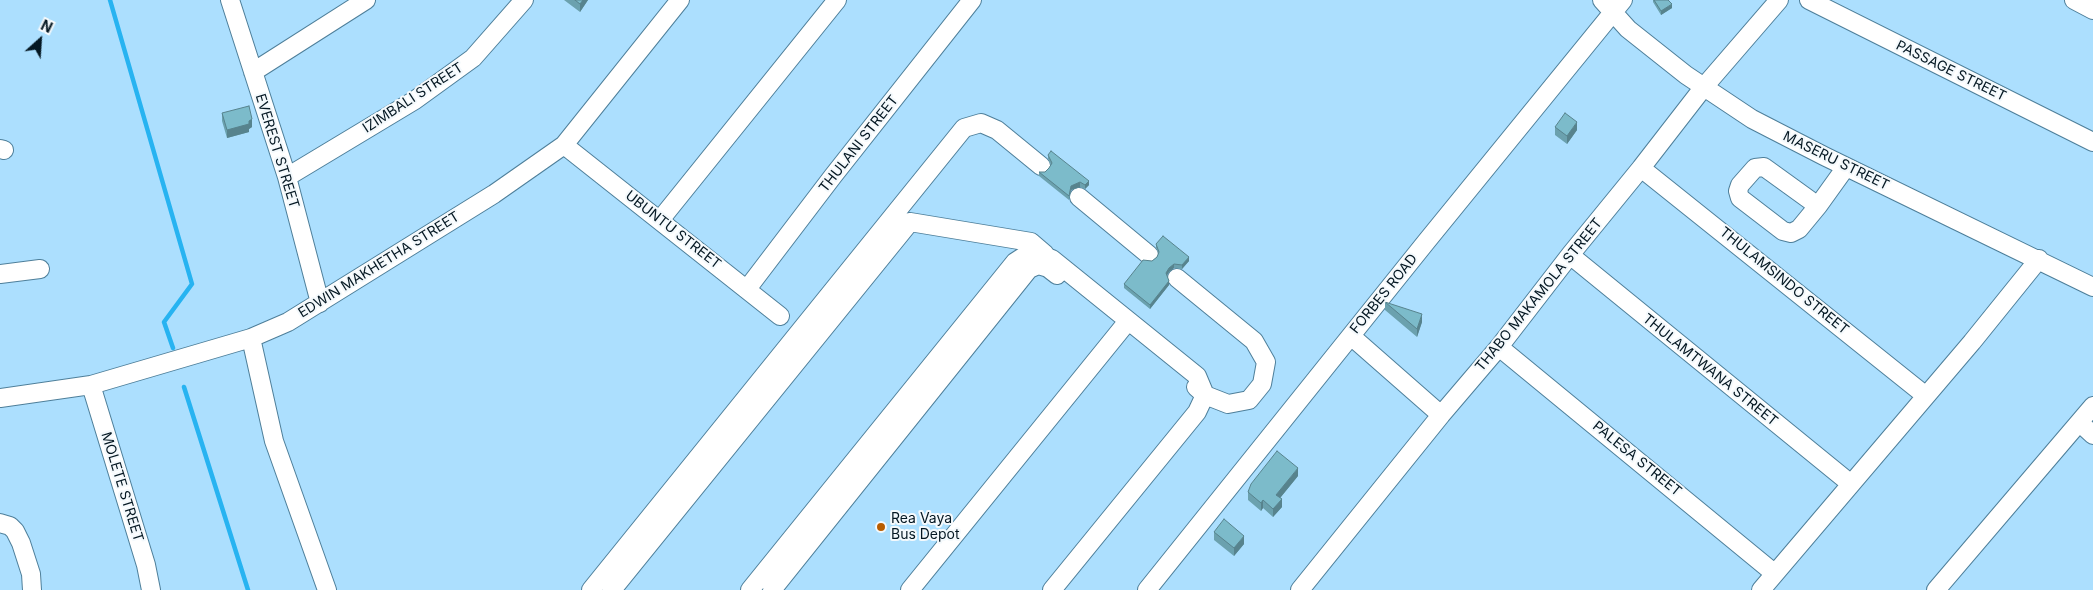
<!DOCTYPE html>
<html>
<head>
<meta charset="utf-8">
<style>
	body { margin:0 }
	#map { position:relative; width:2093px; height:590px; overflow:hidden; background:#acdffe; font-family:Inter,sans-serif }
	canvas { display:block }
	.north { position:absolute; left:15px; top:15px; width:50px; height:50px; -webkit-text-stroke:4px #f4f9fc; paint-order:stroke; rotate:26deg; font-size:14px; font-weight:700; line-height:20px; text-align:center; color:#041722 }
	.north::after { content:''; display:block; margin:auto; width:18px; height:22px; background:#041722; clip-path:polygon(50% 0,100% 100%,50% 72%,0 100%) }
</style>
</head>
<body>
<div id="map">
<canvas width="2093" height="590"></canvas>
<div class="north">N</div>
</div>
<script>
const g = document.querySelector('canvas').getContext('2d');
g.lineJoin = 'round';
function toPath(rows) {
  const path = new Path2D();
  for (const r of rows) {
    path.moveTo(r[0], r[1]);
    for (let i = 2; i < r.length; i += 2) path.lineTo(r[i], r[i + 1]);
  }
  return path;
}
function stroke(path, color, width, dash) {
  g.strokeStyle = color;
  g.lineWidth = width;
  g.lineCap = dash ? 'butt' : 'round';
  g.setLineDash(dash || []);
  g.stroke(path);
}
function fillPath(path, color) {
  g.fillStyle = color;
  g.fill(path, 'evenodd');
}
function write(font, color, halo, rows, align = 'center') {
  g.font = font + ' Inter,sans-serif';
  g.lineWidth = 4;
  g.setLineDash([]);
  g.textBaseline = 'middle';
  g.strokeStyle = halo;
  g.fillStyle = color;
  for (const [text, x, y, turn = 0] of rows) {
    g.save();
    g.translate(x, y);
    g.rotate((+turn || 0) * Math.PI / 180);
    g.textAlign = isNaN(turn) ? turn : align;
    if (halo) g.strokeText(text, 0, 0);
    g.fillText(text, 0, 0);
    g.restore();
  }
}
const stream = toPath([
	[110,0,192,284,164,322,173,348],
	[184,387,248,590]
]);
const minor = toPath([
	[230,0,287,177,320,303],
	[1602,0,1628,29,1686,75,1752,119,1824,156,2093,287],
	[1809,0,2093,142],
	[2074,0,2093,10],
	[253,72,366,0],
	[564,145,780,316],
	[0,149,4,150],
	[1641,168,1926,396],
	[287,177,415,100,473,58,524,0],
	[1079,197,1149,255],
	[1818,206,1764,167,1755,168,1740,185,1738,191,1740,198,1783,231,1791,233,1799,229,1818,206,1846,167],
	[660,220,837,0],
	[1570,255,1851,484],
	[0,274,40,269],
	[1177,278,1254,341,1266,362,1262,384,1249,400,1228,404,1205,395,1196,387],
	[747,289,833,176,972,0],
	[1351,336,1441,415],
	[251,338,274,441,327,590],
	[1499,347,1774,573],
	[91,385,146,565,151,590],
	[0,398,91,385,251,338,288,322,494,194,564,145,680,0],
	[2080,423,2093,435],
	[0,523,10,526,15,531,21,543,31,574,32,590],
	[591,590,964,128,981,123,997,130,1041,166],
	[612,590,910,222,1031,242,1045,254],
	[750,590,1015,262,1032,251,1052,259,1197,376,1205,395,1197,412,1052,590],
	[772,590,1029,269,1038,265,1048,268,1057,275],
	[910,590,1128,321],
	[1147,590,1426,242,1623,0],
	[1300,590,1441,415,1499,347,1570,255,1641,168,1703,88,1779,0],
	[1761,590,1972,342,2039,259],
	[1936,590,2093,406]
]);
const wall = toPath([
	[564,0,588,0,580,12],
	[1653,0,1654,0,1672,8,1661,15,1653,2],
	[222,113,252,127,249,129,249,132,227,138,222,121],
	[1555,127,1577,130,1567,144,1555,135],
	[1048,155,1089,185,1085,189,1080,187,1071,190,1069,200,1039,176,1039,172,1045,172,1049,168,1051,165,1048,159],
	[1156,244,1189,261,1182,269,1174,268,1169,272,1167,275,1169,285,1150,309,1124,288,1124,284,1157,257,1159,254,1156,248],
	[1385,302,1422,322,1417,337,1385,310],
	[1298,476,1280,498,1282,507,1273,517,1263,508,1261,511,1248,500,1248,492],
	[1214,532,1244,544,1234,556,1214,540]
]);
const shadedWall = toPath([
	[583,0,588,0,580,12,580,4],
	[1672,4,1672,8,1661,15,1661,11],
	[252,119,252,127,249,129,249,132,227,138,227,130],
	[1577,122,1577,130,1567,144,1567,136],
	[1089,181,1089,185,1085,189,1085,185],
	[1080,182,1080,187,1071,190,1069,200,1071,186],
	[1189,257,1189,261,1182,269,1182,265],
	[1174,264,1174,268,1169,272,1166,277,1166,273,1169,268],
	[1169,281,1169,285,1150,309,1150,305],
	[1422,314,1422,322,1417,337,1417,329],
	[1298,468,1298,476,1276,503,1276,495],
	[1282,499,1282,507,1273,517,1273,509],
	[1263,500,1263,508,1261,511,1261,503],
	[1244,536,1244,544,1234,556,1234,548]
]);
const building = toPath([
	[575,0,583,0,580,4,575,0],
	[1654,0,1668,0,1672,4,1661,11,1654,0],
	[249,106,252,119,249,121,249,124,227,130,222,113,249,106],
	[1565,113,1577,122,1567,136,1555,127,1565,113],
	[1051,151,1089,181,1085,185,1080,182,1071,186,1069,196,1039,172,1045,172,1049,168,1052,163,1048,155,1051,151],
	[1163,236,1189,257,1182,265,1174,264,1169,268,1166,273,1169,281,1150,305,1124,284,1143,260,1152,261,1157,257,1159,252,1156,244,1163,236],
	[1385,302,1422,314,1417,329,1385,302],
	[1277,451,1298,468,1276,495,1282,499,1273,509,1263,500,1261,503,1248,492,1251,484,1277,451],
	[1224,519,1244,536,1234,548,1214,532,1224,519]
]);
const markers = [
	[881,527,5,"#b85d00"]
];
const streetNames = [
	["PASSAGE STREET",1951,71,26],
	["IZIMBALI STREET",413,98,-33],
	["THULANI STREET",859,144,-52],
	["EVEREST STREET",277,151,73],
	["MASERU STREET",1836,161,26],
	["UBUNTU STREET",673,230,38],
	["EDWIN MAKHETHA STREET",379,265,-32],
	["THULAMSINDO STREET",1784,281,39],
	["FORBES ROAD",1384,294,-51],
	["THABO MAKAMOLA STREET",1539,295,-51],
	["THULAMTWANA STREET",1710,370,39],
	["PALESA STREET",1637,459,39],
	["MOLETE STREET",122,487,73]
];
const poiNames = [
	["Rea Vaya",891,519],
	["Bus Depot",891,535]
];
stroke(stream, '#27b3f1', 4.5);
stroke(minor, '#4e7f9a', 20);
stroke(minor, '#fff', 18);
fillPath(wall, '#6ba1ae');
fillPath(shadedWall, '#57838d');
fillPath(building, '#7cbbca');
stroke(building, '#57838d', 1);
for (const [x, y, r, color] of markers) {
  const dot = new Path2D();
  dot.arc(x, y, r, 0, 2 * Math.PI);
  g.fillStyle = color;
  g.fill(dot);
  stroke(dot, '#f4f9fc', 2);
}
write('14px', '#041722', '#f4f9fc', streetNames);
write('14px', '#041722', '#f4f9fc', poiNames, 'left');
</script>
</body>
</html>
